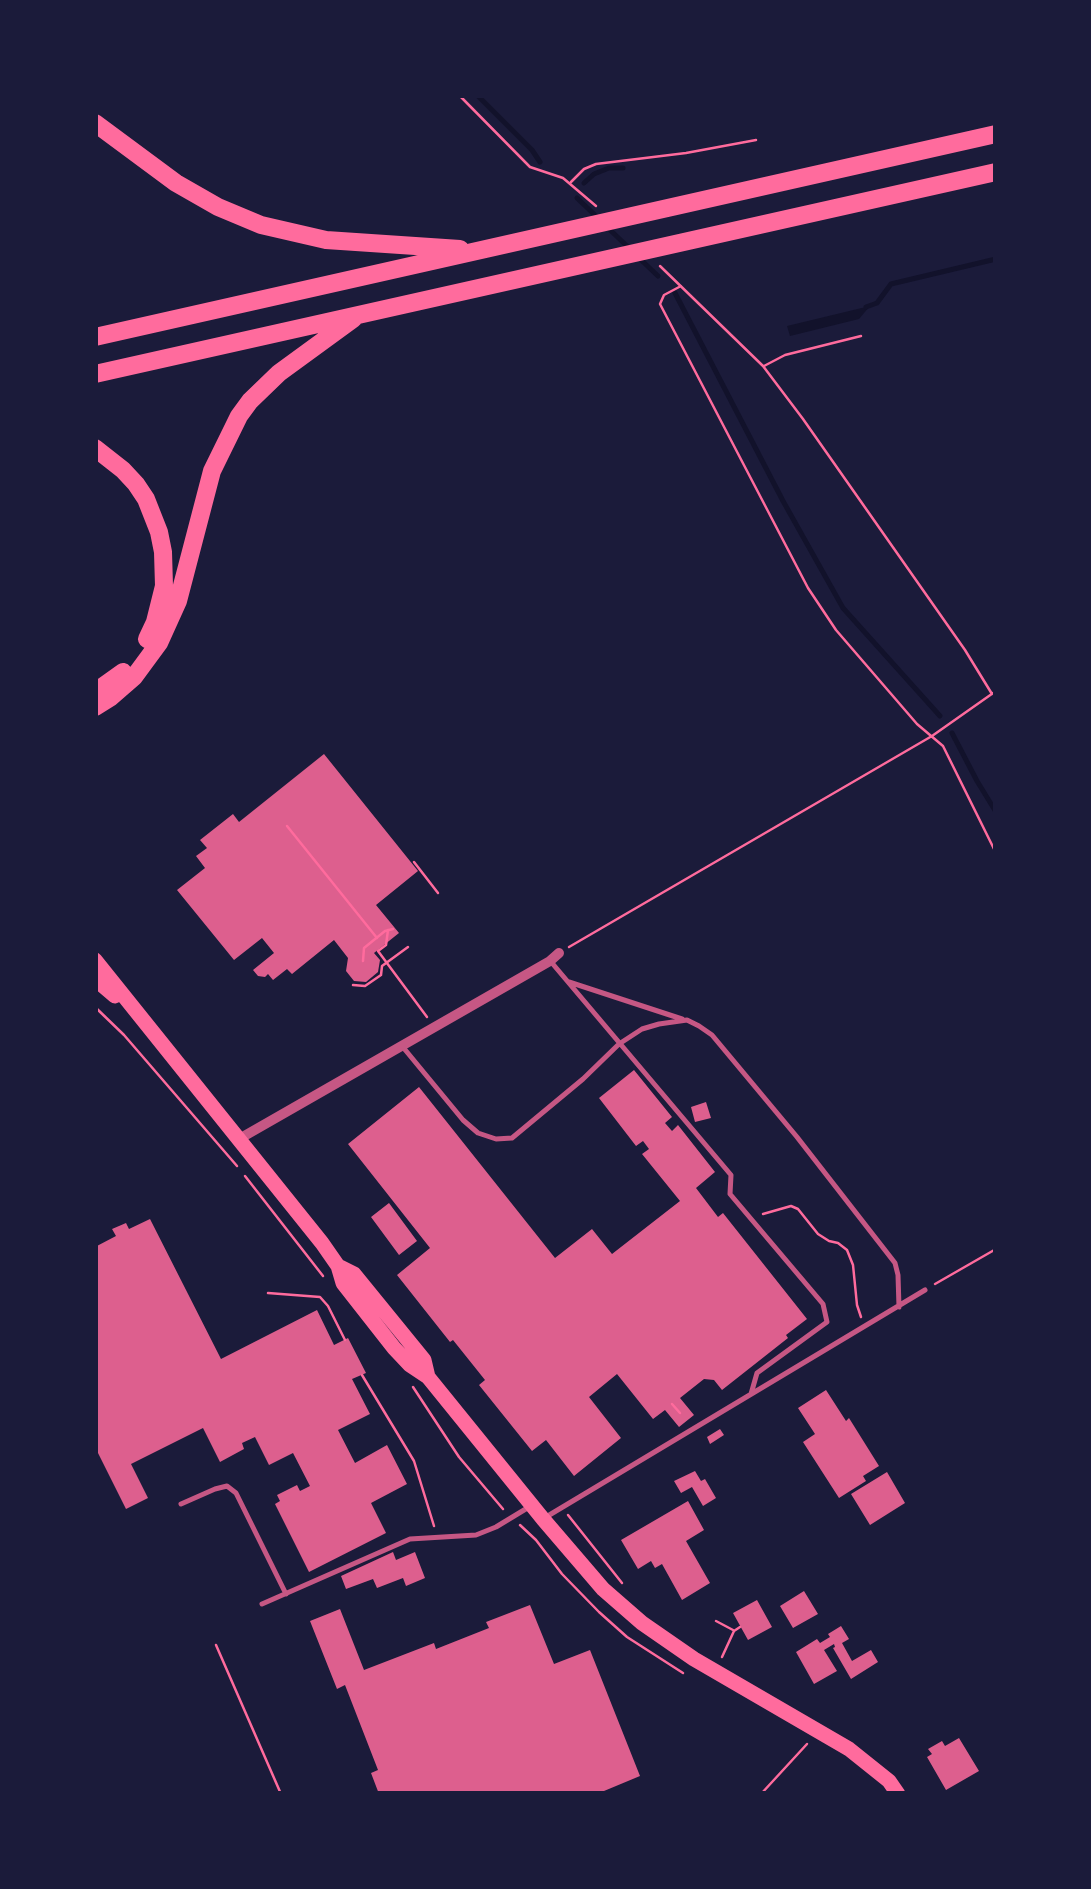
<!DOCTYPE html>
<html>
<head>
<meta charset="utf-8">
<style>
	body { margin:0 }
	#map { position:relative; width:1091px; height:1889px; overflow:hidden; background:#1b1b3a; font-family:"Playfair Display",serif }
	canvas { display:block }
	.frame { position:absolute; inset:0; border:98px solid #1b1b3a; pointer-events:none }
</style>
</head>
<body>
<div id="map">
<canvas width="1091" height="1889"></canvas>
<div class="frame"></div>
</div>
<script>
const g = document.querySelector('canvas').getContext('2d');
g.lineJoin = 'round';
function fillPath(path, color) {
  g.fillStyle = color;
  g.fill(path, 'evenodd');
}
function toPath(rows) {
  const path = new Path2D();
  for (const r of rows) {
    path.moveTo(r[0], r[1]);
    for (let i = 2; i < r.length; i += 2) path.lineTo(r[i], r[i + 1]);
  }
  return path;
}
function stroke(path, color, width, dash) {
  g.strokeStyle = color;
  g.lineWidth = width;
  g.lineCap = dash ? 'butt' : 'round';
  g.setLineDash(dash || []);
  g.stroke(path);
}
const water = toPath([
	[870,306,859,319,790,336,787,326]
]);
const stream = toPath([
	[477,95,532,150,540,162],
	[584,183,594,174,609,168,623,168],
	[577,198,598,218],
	[606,226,630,249],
	[638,257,658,276],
	[675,293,783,501,843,608,940,716],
	[866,307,877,303,891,284,996,259],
	[952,733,977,781,996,812]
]);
const building = toPath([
	[324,754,418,871,376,905,399,933,374,953,380,960,378,972,366,982,354,981,346,971,348,958,334,940,292,974,287,969,273,980,268,974,265,977,258,976,253,970,274,953,262,938,234,960,177,890,205,868,196,856,207,848,200,840,233,814,239,822],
	[634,1070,672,1117,665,1123,672,1131,678,1125,715,1172,696,1188,718,1217,723,1213,807,1319,786,1335,788,1338,722,1390,714,1380,704,1379,680,1398,694,1415,679,1427,665,1410,653,1419,617,1374,589,1397,621,1438,574,1476,546,1440,532,1451,479,1385,485,1380,453,1340,450,1342,397,1275,430,1248,348,1144,419,1087,555,1258,592,1229,612,1254,680,1201,642,1154,649,1149,643,1141,636,1146,599,1098],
	[706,1102,711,1118,695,1122,691,1107],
	[389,1203,417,1241,399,1255,371,1217],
	[150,1219,221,1359,317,1310,334,1345,348,1338,366,1373,352,1379,370,1414,338,1430,355,1463,387,1445,407,1484,371,1503,386,1533,309,1572,275,1504,280,1501,277,1495,297,1485,300,1491,310,1486,293,1453,269,1465,255,1437,242,1443,244,1449,220,1462,203,1428,131,1464,148,1498,126,1509,95,1447,95,1247,116,1236,112,1229,126,1223,129,1229],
	[826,1390,846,1421,849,1418,879,1466,863,1476,866,1481,839,1498,803,1442,815,1434,798,1408],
	[720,1429,724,1435,710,1444,707,1437],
	[695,1471,701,1481,705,1479,716,1498,703,1506,692,1487,681,1493,674,1481],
	[887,1472,905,1503,870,1525,851,1494],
	[688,1501,704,1530,686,1541,710,1583,682,1600,662,1564,655,1568,651,1561,638,1569,621,1540],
	[393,1552,396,1560,415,1552,425,1578,406,1586,403,1578,377,1588,373,1579,346,1589,341,1576],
	[804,1591,818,1614,793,1628,780,1606],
	[757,1600,772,1627,748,1640,733,1613],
	[530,1605,554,1664,590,1650,640,1776,604,1791,605,1794,379,1794,371,1773,378,1770,345,1685,337,1689,310,1621,340,1609,364,1670,434,1643,436,1649,489,1628,486,1622],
	[841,1626,849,1639,842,1643,852,1661,871,1650,878,1662,851,1679,833,1648,835,1647,834,1644,824,1650,837,1671,814,1684,796,1652,817,1639,820,1643,830,1637,828,1634],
	[959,1738,979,1771,946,1790,927,1757,932,1754,928,1749,942,1741,945,1746]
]);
const path = toPath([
	[459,95,530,167,563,178,596,206],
	[571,182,584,169,596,164,686,153,756,140],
	[660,266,763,366,803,419,965,650,992,694],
	[681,286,664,295,660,304,808,588,836,630,917,724,943,746,996,853],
	[764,366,785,355,861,336],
	[287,826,377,938],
	[414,862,438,893],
	[388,930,386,945,378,951,427,1017],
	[569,947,932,736,996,691],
	[363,961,364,948,385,931,393,929],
	[353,985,365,986,381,975,382,966,408,947],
	[95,1007,124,1035,237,1166],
	[245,1176,323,1276],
	[763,1214,791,1206,798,1209,818,1234,829,1241,838,1243,847,1250,853,1265,857,1305,861,1317],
	[935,1284,996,1249],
	[268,1293,320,1297,328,1306,345,1340],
	[362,1375,414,1461,434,1526],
	[413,1387,459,1457,503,1509],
	[672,1404,680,1413],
	[568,1515,622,1583],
	[520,1525,536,1540,562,1574,599,1612,627,1637,683,1673],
	[716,1621,733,1630],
	[216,1645,281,1794],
	[722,1657,734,1631,740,1627],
	[761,1794,807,1744]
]);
const service = toPath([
	[552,963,731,1175,730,1194,823,1304,827,1322,757,1373,751,1394],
	[569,982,682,1019],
	[402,1046,463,1120,478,1133,496,1139,512,1138,583,1079,619,1044,642,1029,659,1024,687,1020,699,1026,712,1035,797,1137,895,1263,898,1275,899,1307],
	[181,1504,215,1489,227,1486,236,1493,286,1594],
	[546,1517,925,1290],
	[262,1604,410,1539,476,1535,496,1527,529,1507]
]);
const minor = toPath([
	[239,1139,550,961,559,953]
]);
const primary = toPath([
	[95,960,322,1243,338,1266,343,1283,394,1348,410,1365,428,1377,543,1519,603,1589,642,1623,694,1659,849,1749,889,1781,898,1794],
	[95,979,115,996],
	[338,1266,354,1274,424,1360,428,1377]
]);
const motorway = toPath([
	[95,123,176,183,218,207,261,225,326,240,460,249],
	[95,337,996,134],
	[95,374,996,172],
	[95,448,123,470,136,484,146,499,159,532,163,552,164,586,155,622,147,639],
	[95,692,123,672],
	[95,707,111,697,134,677,159,643,178,601,212,471,239,416,250,401,279,373,353,319]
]);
fillPath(water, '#12122b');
stroke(stream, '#12122b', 5);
fillPath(building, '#dd5f8e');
stroke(path, '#ff6b9d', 2.5);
stroke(service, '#c65784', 5);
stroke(minor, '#c65784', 10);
stroke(primary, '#ff6b9d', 15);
stroke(motorway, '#ff6b9d', 18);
</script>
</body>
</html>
